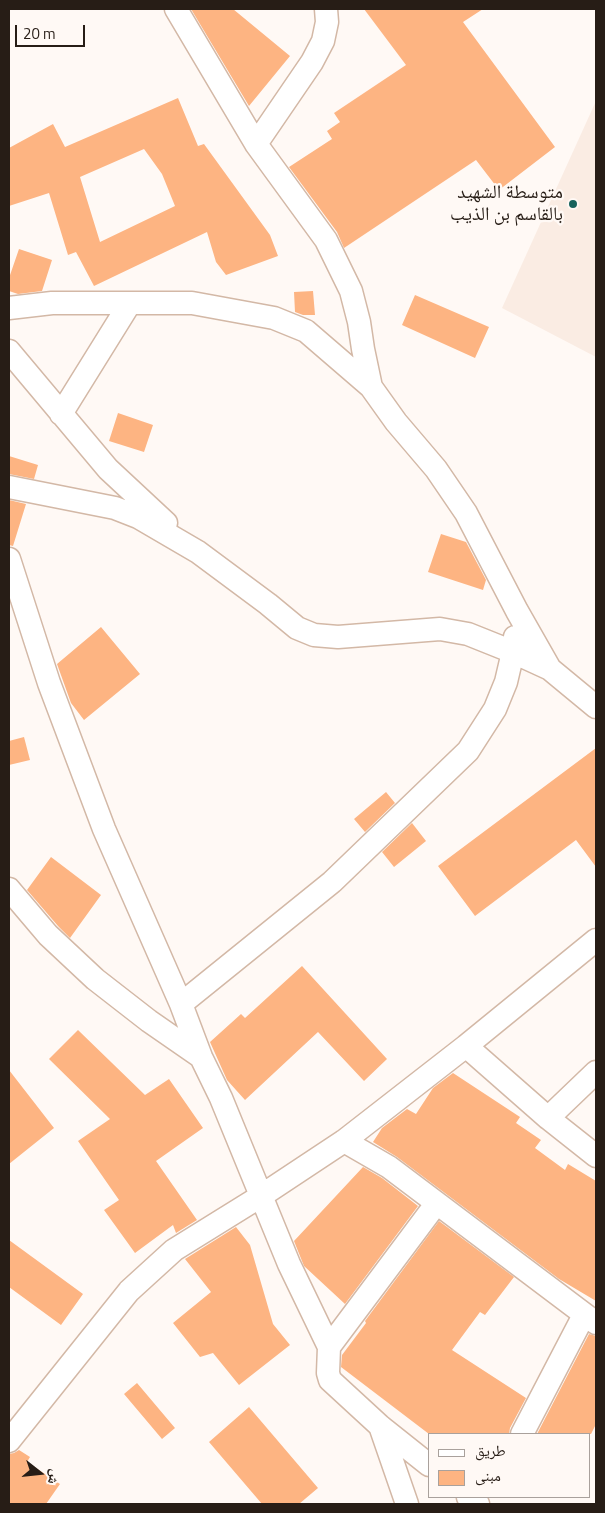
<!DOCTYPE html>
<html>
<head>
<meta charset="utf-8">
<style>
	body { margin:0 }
	#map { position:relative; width:605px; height:1513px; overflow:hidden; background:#fff9f5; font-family:"Titillium Web","Noto Naskh Arabic",sans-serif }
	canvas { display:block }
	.frame { position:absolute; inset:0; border:10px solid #271d16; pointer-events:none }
	.legend { position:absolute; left:428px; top:1433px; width:162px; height:65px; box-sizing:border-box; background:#fff9f5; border:1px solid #a9a19c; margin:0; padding:6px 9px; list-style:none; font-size:15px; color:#271d16 }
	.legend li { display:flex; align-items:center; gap:10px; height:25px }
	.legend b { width:25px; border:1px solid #a9a19c }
	.north { position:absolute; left:15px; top:1448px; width:50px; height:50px; -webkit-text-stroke:4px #fff9f5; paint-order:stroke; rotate:106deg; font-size:14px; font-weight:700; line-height:20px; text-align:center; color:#271d16 }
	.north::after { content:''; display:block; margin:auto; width:18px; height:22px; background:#271d16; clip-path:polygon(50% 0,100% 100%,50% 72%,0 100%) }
	.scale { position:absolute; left:15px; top:25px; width:70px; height:22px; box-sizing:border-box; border:2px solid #271d16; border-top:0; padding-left:6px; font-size:15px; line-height:18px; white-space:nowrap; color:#271d16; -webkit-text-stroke:4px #fff9f5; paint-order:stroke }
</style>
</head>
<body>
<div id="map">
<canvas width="605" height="1513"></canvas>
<div class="frame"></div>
<ul class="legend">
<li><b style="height:6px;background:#fff"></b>طريق</li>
<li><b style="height:14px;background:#fdb482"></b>مبنى</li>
</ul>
<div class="north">ش</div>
<div class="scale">20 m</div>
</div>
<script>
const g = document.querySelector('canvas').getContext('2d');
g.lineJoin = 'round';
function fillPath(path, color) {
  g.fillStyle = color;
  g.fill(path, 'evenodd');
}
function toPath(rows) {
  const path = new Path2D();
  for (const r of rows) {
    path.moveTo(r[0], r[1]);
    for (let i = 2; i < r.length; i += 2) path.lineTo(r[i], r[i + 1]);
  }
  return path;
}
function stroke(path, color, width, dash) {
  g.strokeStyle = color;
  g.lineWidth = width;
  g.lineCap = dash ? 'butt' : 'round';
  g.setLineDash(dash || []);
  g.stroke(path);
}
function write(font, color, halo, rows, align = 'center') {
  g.font = font + ' "Titillium Web","Noto Naskh Arabic",sans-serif';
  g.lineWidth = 4.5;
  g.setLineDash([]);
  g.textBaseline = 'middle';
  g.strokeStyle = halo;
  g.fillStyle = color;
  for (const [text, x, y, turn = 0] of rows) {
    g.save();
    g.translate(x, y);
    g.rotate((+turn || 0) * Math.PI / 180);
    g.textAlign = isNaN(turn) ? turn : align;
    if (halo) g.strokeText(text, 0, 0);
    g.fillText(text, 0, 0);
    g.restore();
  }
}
const built = toPath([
	[596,101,596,357,502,308]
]);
const building = toPath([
	[191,9,233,9,290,56,249,106],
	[364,9,483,9,463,22,555,147,499,190,476,160,344,248,337,232,289,167,332,139,327,131,340,122,334,113,406,65],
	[178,98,198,146,204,144,270,235,278,256,226,275,216,262,207,232,94,286,76,252,68,255,49,193,9,206,9,148,53,124,65,147],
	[144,149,162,174,175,206,100,242,80,177],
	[19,249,52,260,42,291,18,294,9,291,9,278],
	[313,291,315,315,303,315,295,312,294,292],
	[415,295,489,327,475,358,402,325],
	[118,413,153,425,144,452,109,441],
	[9,456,38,465,34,479,9,474],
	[9,500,26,504,13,546,9,545],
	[441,534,466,542,486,580,483,590,428,572],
	[101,627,140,674,84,720,71,703,57,664],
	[24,737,30,760,9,765,9,741],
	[596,748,596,867,576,840,475,916,438,866],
	[386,792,395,803,365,832,354,819],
	[412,823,426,841,394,867,382,852],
	[51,857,101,895,70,938,58,926,27,890],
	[302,966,387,1059,364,1081,318,1032,245,1100,227,1080,210,1042,241,1014,245,1018],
	[78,1030,145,1095,169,1079,203,1128,156,1161,197,1220,176,1233,173,1225,135,1253,104,1210,119,1200,78,1141,110,1119,49,1059],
	[9,1070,54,1128,9,1164],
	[453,1073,520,1117,516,1123,541,1140,535,1148,565,1170,568,1164,596,1181,596,1301,559,1279,397,1157,373,1142,382,1128,407,1109,416,1114,433,1088],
	[363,1167,382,1178,418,1206,345,1304,304,1266,294,1241],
	[439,1221,514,1277,485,1315,480,1312,452,1350,526,1398,510,1428,509,1434,429,1434,341,1367,342,1355,366,1323,365,1321],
	[236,1227,250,1245,273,1324,290,1345,239,1385,213,1353,200,1357,173,1323,211,1292,185,1259],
	[9,1240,83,1294,61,1325,9,1287],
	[589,1334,596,1336,596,1424,591,1434,537,1434],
	[137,1383,175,1428,162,1439,124,1394],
	[249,1407,318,1488,299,1504,262,1504,209,1442],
	[19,1450,30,1457,27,1462,60,1484,46,1504,9,1504,9,1454,14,1453]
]);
const minor = toPath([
	[176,9,256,144,326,240,351,291,359,322,363,349,371,387,396,422,436,469,466,513,517,611,550,669,596,707],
	[256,144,312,62,323,41,327,22,326,9],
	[9,308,52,303,192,303,274,318,306,331,371,387],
	[9,351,108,469,166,523],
	[61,414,130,303],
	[9,487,115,508,138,517,198,552,268,604,297,628,314,635,338,637,440,629,468,634,513,652,550,669],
	[9,559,49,683,104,829,181,1004,201,1057,221,1098,289,1264,329,1347,328,1373,330,1380,380,1426,429,1465],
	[9,889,48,935,95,979,149,1021,201,1057],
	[181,1004,332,882,468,751,495,709,506,682,513,652,515,637],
	[466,1046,548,1118,596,1156],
	[548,1118,596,1072],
	[344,1141,389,1167,596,1323],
	[329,1347,436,1204],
	[380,1426,407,1504],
	[522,1434,584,1315],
	[9,1441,129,1291,174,1250,261,1196,344,1141,466,1046,596,940],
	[468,1497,478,1504]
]);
const markers = [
	[573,204,5,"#17635d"]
];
const poiNames = [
	["متوسطة الشهيد",563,193],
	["بالقاسم بن الذيب",563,215]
];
fillPath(built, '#faece3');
fillPath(building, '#fdb482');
stroke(minor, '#d3b8a6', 25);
stroke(minor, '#fff', 22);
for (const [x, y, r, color] of markers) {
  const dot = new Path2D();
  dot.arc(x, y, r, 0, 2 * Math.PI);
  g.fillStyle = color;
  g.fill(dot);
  stroke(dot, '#fff9f5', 2);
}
write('19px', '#271d16', '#fff9f5', poiNames, 'right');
</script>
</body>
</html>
